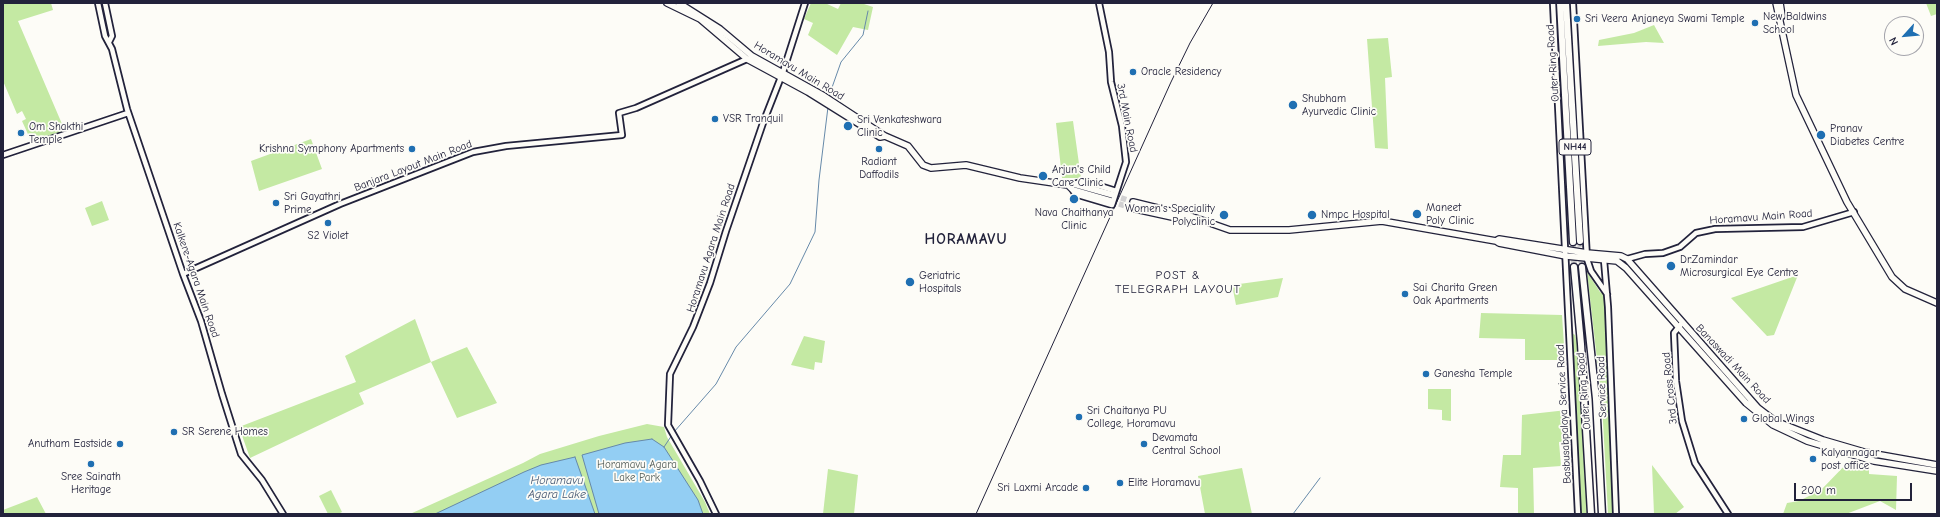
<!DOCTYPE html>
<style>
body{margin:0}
#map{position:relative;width:1940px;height:517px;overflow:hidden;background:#fdfcf7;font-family:"Comic Neue",sans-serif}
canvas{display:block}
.frame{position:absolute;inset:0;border:4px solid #22223b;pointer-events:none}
.north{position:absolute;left:1884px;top:16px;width:40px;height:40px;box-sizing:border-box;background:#fdfcf7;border:1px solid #a5a5ac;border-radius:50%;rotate:243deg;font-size:11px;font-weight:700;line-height:16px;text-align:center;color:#22223b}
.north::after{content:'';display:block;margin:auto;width:14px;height:18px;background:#1f6fb2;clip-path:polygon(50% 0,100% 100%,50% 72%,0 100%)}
.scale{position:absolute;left:1794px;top:483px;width:118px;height:18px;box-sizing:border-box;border:2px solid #22223b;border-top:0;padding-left:5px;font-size:12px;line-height:14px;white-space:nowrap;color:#22223b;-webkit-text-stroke:3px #fdfcf7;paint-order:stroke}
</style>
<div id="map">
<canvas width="1940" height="517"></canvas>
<div class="frame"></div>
<div class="north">N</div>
<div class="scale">200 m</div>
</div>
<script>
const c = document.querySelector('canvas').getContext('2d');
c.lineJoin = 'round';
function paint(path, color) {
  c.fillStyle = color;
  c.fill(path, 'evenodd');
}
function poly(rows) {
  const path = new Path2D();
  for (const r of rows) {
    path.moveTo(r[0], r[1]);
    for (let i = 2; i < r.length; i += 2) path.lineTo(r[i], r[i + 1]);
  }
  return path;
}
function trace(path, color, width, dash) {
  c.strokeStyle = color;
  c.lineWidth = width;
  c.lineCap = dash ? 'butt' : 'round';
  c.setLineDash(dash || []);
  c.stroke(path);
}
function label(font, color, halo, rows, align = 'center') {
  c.font = font + ' "Comic Neue",sans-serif';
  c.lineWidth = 3.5;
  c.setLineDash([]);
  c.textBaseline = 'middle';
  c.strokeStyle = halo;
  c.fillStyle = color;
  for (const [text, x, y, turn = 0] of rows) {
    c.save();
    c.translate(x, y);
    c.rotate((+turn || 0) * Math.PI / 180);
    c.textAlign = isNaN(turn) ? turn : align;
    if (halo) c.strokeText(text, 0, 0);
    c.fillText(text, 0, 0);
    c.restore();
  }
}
paint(poly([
 [6,3,51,3,53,10,18,21,65,131,32,143,22,121,26,119,22,111,17,114,3,81,3,4],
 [811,3,825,3,838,9,841,3,861,3,873,7,868,30,853,27,837,55,808,35,813,23,804,19],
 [1926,3,1937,3,1937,14,1931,16],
 [1654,25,1664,43,1646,42,1598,46,1599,40,1634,33],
 [1388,38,1392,77,1385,78,1388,149,1375,148,1367,39],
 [1073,121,1081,178,1062,178,1056,123],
 [311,139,322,169,259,191,251,161],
 [102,201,109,220,92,226,85,208],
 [1587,272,1600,292,1604,294,1616,514,1608,514,1602,403],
 [1798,275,1774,335,1767,336,1731,298],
 [1283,278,1278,297,1236,305,1232,285],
 [1481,313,1562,315,1565,360,1525,360,1525,339,1479,338],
 [415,319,431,362,467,347,497,403,457,418,431,362,359,393,364,404,250,458,239,427,356,382,345,356],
 [1572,333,1575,335,1577,342,1587,514,1581,514],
 [804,336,825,341,822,363,815,362,814,370,791,365],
 [1428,389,1451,389,1451,421,1442,420,1442,410,1428,409],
 [1567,410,1569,441,1559,442,1561,466,1533,468,1534,514,1518,514,1518,488,1500,487,1503,455,1521,455,1522,415],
 [647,424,664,427,667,437,705,502,710,514,410,514,523,463,540,454,599,436],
 [1849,461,1869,465,1869,474,1897,476,1896,510,1880,501,1846,514,1783,514,1787,503,1799,501,1821,490],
 [1652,465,1684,507,1675,514,1654,514],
 [1242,468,1252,514,1205,514,1198,476],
 [828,469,858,475,854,514,823,514],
 [331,490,342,512,338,514,328,514,319,496],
 [37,497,46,514,3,514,3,510]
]), '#c4e9a3');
const water = poly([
 [652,439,664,447,698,500,703,514,599,514,582,455,625,443,652,439],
 [575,457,595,514,435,514,524,472,541,465,575,457]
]);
paint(water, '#93cef3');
trace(water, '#6689a9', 1);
trace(poly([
 [829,96,841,62,863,35,868,11],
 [674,432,716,384,736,347,790,284,815,232,819,180,828,107],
 [664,447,672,435],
 [1293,514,1320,478]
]), '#6689a9', 1);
trace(poly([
 [1113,195,1133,202],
 [1111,201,1131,208]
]), '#d1d0d1', 5.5, [5.5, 3]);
trace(poly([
 [1580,241,1582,267],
 [1573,242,1574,267]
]), '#d1d0d1', 6, [6, 3]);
const minor = poly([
 [98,3,105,36,112,49,127,109,183,274,201,321,222,394,241,454,262,480,283,514],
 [105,3,112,36,109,42],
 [1553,3,1578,514],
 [1573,3,1587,259,1591,271,1607,294],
 [3,155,128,113],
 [1074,184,1084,181,1116,191],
 [1073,190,1075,194,1112,205,1126,162,1122,126,1111,82,1109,52,1099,3],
 [1627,259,1645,254,1663,253,1680,247,1696,233,1715,229,1803,227,1854,212],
 [1604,260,1608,307,1616,514],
 [183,274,340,204,473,152,506,146,622,135,619,113,636,108,747,59],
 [1682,323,1674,333,1676,381,1682,421,1695,463,1728,514],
 [716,514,700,481,668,425,670,374,693,327,710,283,726,231,763,123,783,72,805,3]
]);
const major = poly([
 [667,3,700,19,747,59,808,92,880,137,885,136],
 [679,3,720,29,752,56,824,96,885,136,908,146,923,165,931,168,966,165,1020,178,1068,185,1074,184,1113,195],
 [1776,3,1796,95,1847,202,1892,277,1905,289,1937,303],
 [1780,3,1782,16],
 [1068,185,1073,190,1111,201],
 [1133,202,1190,216,1230,230,1289,230,1382,221,1496,241,1499,243,1566,256,1617,261,1626,268,1746,403,1773,425,1807,441,1874,461,1937,471],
 [1131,208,1195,222,1203,221],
 [1496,241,1499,239,1587,253,1621,256,1627,259,1758,408,1775,421,1823,440,1864,452,1937,465]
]);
const highway = poly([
 [1560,3,1573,242],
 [1566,3,1580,241],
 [1574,267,1581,344,1591,514],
 [1582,267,1596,399,1602,514]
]);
trace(minor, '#22223b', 8);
trace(major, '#22223b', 8);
trace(highway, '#22223b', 9);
trace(minor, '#fdfcf7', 4.5);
trace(major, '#fdfcf7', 5.5);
trace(highway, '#fdfcf7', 6);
trace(poly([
 [976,514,1171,82,1190,43,1213,3]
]), '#22223b', 1);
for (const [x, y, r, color] of [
 [1577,19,4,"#1f6fb2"],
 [1755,23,4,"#1f6fb2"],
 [1133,72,4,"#1f6fb2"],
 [1293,105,5,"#1f6fb2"],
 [715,119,4,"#1f6fb2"],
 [848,126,5,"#1f6fb2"],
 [21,133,4,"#1f6fb2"],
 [1821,135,5,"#1f6fb2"],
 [412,149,4,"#1f6fb2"],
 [879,149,4,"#1f6fb2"],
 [1043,176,5,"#1f6fb2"],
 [1074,199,5,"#1f6fb2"],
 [276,203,4,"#1f6fb2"],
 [1417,214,5,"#1f6fb2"],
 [1224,215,5,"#1f6fb2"],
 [1312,215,5,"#1f6fb2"],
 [328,223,4,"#1f6fb2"],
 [1671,266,5,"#1f6fb2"],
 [910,282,5,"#1f6fb2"],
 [1405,294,4,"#1f6fb2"],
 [1426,374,4,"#1f6fb2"],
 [1079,417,4,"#1f6fb2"],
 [1744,419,4,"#1f6fb2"],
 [174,432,4,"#1f6fb2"],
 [120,444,4,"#1f6fb2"],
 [1144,444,4,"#1f6fb2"],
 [1813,459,4,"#1f6fb2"],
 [91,464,4,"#1f6fb2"],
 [1120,483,4,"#1f6fb2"],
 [1086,488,4,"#1f6fb2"]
]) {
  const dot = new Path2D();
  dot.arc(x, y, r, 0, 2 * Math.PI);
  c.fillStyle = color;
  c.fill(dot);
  trace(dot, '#fdfcf7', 1.5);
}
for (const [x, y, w] of [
 [1575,147,32]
]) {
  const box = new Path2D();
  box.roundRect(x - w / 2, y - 8, w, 16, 3);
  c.fillStyle = '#fdfcf7';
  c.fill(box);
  trace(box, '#22223b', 1);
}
label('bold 10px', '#22223b', null, [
 ["NH44",1575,147]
]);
label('11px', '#22223b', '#fdfcf7', [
 ["New Baldwins",1763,17],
 ["School",1763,30],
 ["Sri Veera Anjaneya Swami Temple",1585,19],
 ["Oracle Residency",1141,72],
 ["Shubham",1302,99],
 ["Ayurvedic Clinic",1302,112],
 ["VSR Tranquil",723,119],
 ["Sri Venkateshwara",857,120],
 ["Clinic",857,133],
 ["Om Shakthi",29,127],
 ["Temple",29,140],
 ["Pranav",1830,129],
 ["Diabetes Centre",1830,142],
 ["Krishna Symphony Apartments",404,149,"right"],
 ["Radiant",879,162,"center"],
 ["Daffodils",879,175,"center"],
 ["Arjun's Child",1052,170],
 ["Care Clinic",1052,183],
 ["Sri Gayathri",284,197],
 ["Prime",284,210],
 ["Maneet",1426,208],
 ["Poly Clinic",1426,221],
 ["Women's Speciality",1215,209,"right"],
 ["Polyclinic",1215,222,"right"],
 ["Nava Chaithanya",1074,213,"center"],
 ["Clinic",1074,226,"center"],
 ["Nmpc Hospital",1321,215],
 ["S2 Violet",328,236,"center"],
 ["Dr.Zamindar",1680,260],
 ["Microsurgical Eye Centre",1680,273],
 ["Geriatric",919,276],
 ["Hospitals",919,289],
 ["Sai Charita Green",1413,288],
 ["Oak Apartments",1413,301],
 ["Ganesha Temple",1434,374],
 ["Sri Chaitanya PU",1087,411],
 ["College, Horamavu",1087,424],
 ["Global Wings",1752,419],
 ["SR Serene Homes",182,432],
 ["Devamata",1152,438],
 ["Central School",1152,451],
 ["Anutham Eastside",112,444,"right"],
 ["Kalyannagar",1821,453],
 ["post office",1821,466],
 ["Sree Sainath",91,477,"center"],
 ["Heritage",91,490,"center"],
 ["Elite Horamavu",1128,483],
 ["Sri Laxmi Arcade",1078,488,"right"]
], 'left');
label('11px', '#22223b', '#fdfcf7', [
 ["Outer Ring Road",1553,63,-94],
 ["Horamavu Main Road",799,71,31],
 ["3rd Main Road",1127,118,79],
 ["Banjara Layout Main Road",413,166,-21],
 ["Horamavu Main Road",1761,217,-4],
 ["Horamavu Agara Main Road",711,248,-72],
 ["Kalkere-Agara Main Road",196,280,71],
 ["Banaswadi Main Road",1733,364,47],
 ["Service Road",1602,387,-92],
 ["3rd Cross Road",1670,388,-96],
 ["Outer Ring Road",1584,391,-95],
 ["Basbusabpalaya Service Road",1564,414,-93]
]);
label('11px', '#535e5a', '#fdfcf7', [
 ["Horamavu Agara",637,465],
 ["Lake Park",637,478]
]);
c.letterSpacing = '1px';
label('12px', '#22223b', '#fdfcf7', [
 ["POST &",1178,276],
 ["TELEGRAPH LAYOUT",1178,290]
]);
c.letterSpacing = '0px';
label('italic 12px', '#445672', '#fdfcf7', [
 ["Horamavu",557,481],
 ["Agara Lake",557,495]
]);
c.letterSpacing = '1px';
label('bold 15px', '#22223b', '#fdfcf7', [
 ["HORAMAVU",966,240]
]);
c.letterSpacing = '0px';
</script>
